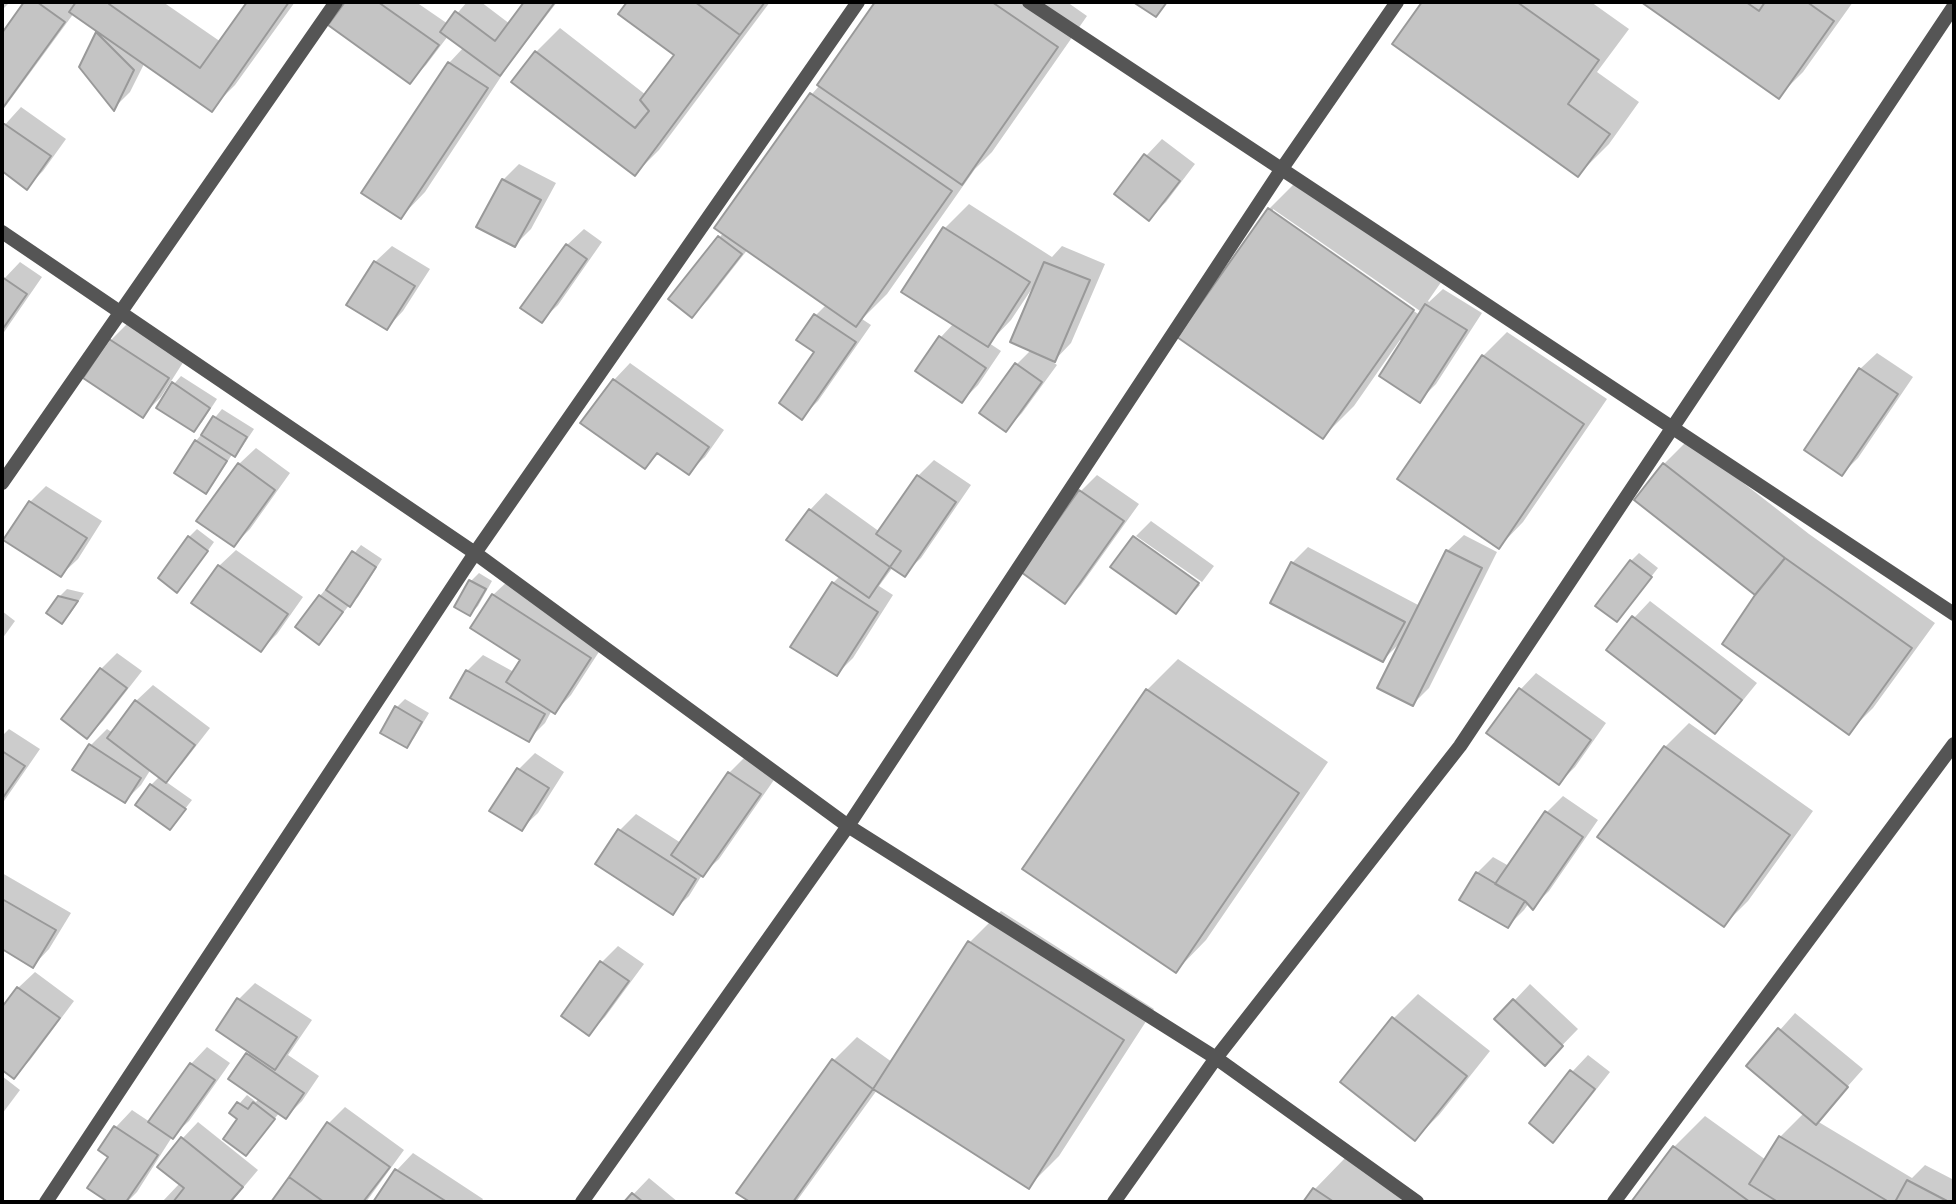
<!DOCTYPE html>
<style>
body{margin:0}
#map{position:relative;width:1956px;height:1204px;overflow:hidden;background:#fff;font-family:Roboto,sans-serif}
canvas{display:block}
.frame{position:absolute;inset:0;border:4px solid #000;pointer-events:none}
</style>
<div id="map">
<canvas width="1956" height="1204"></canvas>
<div class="frame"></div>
</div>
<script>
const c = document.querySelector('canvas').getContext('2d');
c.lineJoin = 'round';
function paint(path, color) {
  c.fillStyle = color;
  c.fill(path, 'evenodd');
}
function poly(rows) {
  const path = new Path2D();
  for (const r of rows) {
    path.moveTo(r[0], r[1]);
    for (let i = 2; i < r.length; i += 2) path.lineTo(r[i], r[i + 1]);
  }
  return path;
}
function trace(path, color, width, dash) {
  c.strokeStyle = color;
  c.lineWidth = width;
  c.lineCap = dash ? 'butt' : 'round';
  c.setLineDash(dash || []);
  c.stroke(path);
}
paint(poly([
 [2,2,10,2,2,10],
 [27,2,75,2,77,3,78,2,163,2,221,42,250,2,295,2,235,85,211,109,145,62,130,92,114,108,81,67,100,31,74,13,2,111,2,36],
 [347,2,416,2,448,24,467,2,481,2,510,24,526,2,557,2,510,63,425,192,401,217,449,63,464,47,448,36,426,65,410,81,330,25],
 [629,2,770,2,659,150,635,174,536,52,560,28,646,95,676,55,620,14],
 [877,2,1067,2,1087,16,992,152,975,169,887,294,862,319,871,325,818,401,802,417,817,351,816,315,827,304,748,249,708,300,692,316,670,299,724,232,717,227,812,94,820,85],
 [1424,2,1591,2,1629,29,1597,72,1639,102,1609,144,1578,175,1394,44],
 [1644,2,1853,2,1803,72,1779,96],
 [21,107,66,139,43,171,27,187,2,169,2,128],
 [1162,139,1195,164,1166,202,1149,218,1146,156],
 [519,164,556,183,531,229,515,245,503,180],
 [1300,178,1444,278,1428,301,1429,302,1443,289,1482,313,1436,384,1420,400,1403,342,1400,340,1354,406,1323,437,1180,337,1269,209],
 [1273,209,1423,313,1421,316,1273,213],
 [969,204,1052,257,1062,246,1105,264,1071,343,1053,362,1057,365,1022,413,1006,430,982,413,1017,364,1031,350,1035,288,1033,287,1011,320,989,343,1001,351,978,385,962,401,917,370,941,337,954,323,904,291,945,228],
 [584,229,602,242,558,305,541,321,567,245],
 [392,246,430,269,403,311,387,328,375,262],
 [20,262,42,277,2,335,2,281],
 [127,324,184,361,161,397,143,415,111,340],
 [1507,332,1607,399,1523,522,1499,547,1483,356],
 [1877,353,1913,377,1858,458,1842,474,1860,369],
 [630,363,724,430,705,457,688,473,660,452,645,467,614,380],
 [181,376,217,399,202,422,194,430,174,384],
 [222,409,254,429,242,447,235,454,233,453,213,484,206,491,196,441],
 [1688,440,1809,534,1935,623,1873,708,1849,732,1758,595,1664,464],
 [256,448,290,473,250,529,234,545,239,464],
 [934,460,971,485,921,558,904,574,893,567,879,586,893,595,853,658,837,674,833,583,840,576,810,510,826,493,880,532,918,476],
 [1097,475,1139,504,1081,585,1065,602,1023,572,1081,491],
 [46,486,102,521,78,559,61,575,30,502],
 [1151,521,1214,566,1202,582,1136,536],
 [197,529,214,542,185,583,177,591,189,537],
 [1464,535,1497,552,1429,688,1413,704,1402,641,1383,660,1292,563,1308,547,1420,606,1447,551],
 [1135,539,1200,585,1176,611],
 [361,545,382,559,358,597,350,604,326,635,320,596],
 [236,550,303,597,277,634,261,650,219,566],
 [1639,553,1658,568,1617,620,1631,561],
 [479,573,492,581,478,606,470,614,471,581],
 [510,579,606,641,571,695,555,712,552,710,545,723,528,740,467,671,483,655,514,672,522,659,493,595],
 [67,589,84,593,70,614,62,622,59,597],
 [1650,601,1757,683,1731,715,1715,732,1634,618],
 [2,611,15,621,2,639],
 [117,653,142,671,103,721,87,737,101,669],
 [1178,659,1328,762,1206,940,1176,971,1147,690],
 [1536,673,1606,723,1575,767,1559,783,1520,690],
 [153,685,210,728,182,764,165,781,192,800,170,828,151,785,160,776,151,769,141,785,125,801,91,745,107,729,113,733,136,701],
 [405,699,429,713,414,738,407,746,397,707],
 [1689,723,1813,811,1748,901,1724,925,1600,837,1665,747],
 [9,729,40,749,2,804,2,736],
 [535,753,564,772,538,813,521,829,491,810,519,769],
 [746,756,776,777,719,859,702,875,689,896,672,912,598,864,620,830,636,814,681,843,729,773],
 [1563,796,1598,820,1549,891,1533,907,1529,903,1524,910,1508,926,1477,873,1493,857,1509,866,1547,812],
 [2,873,71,913,49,949,33,966,2,947],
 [1001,911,1154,1009,1059,1156,1029,1186,877,1090,796,1202,753,1202,739,1192,833,1061,857,1037,892,1062,970,942],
 [618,946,644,964,605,1017,589,1034,563,1015,602,962],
 [35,972,74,1001,30,1060,14,1077,2,1068,2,1010,18,988],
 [255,983,312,1020,288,1055,319,1076,302,1101,286,1117,280,1112,246,1154,240,1119,232,1112,247,1095,256,1102,259,1098,230,1078,251,1051,239,999],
 [1530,984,1578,1029,1545,1063,1497,1019],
 [1418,994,1490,1051,1439,1115,1415,1139,1343,1082,1394,1018],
 [1795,1013,1863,1069,1817,1121,1912,1178,1925,1165,1954,1180,1954,1202,1633,1202,1674,1147,1705,1116,1766,1160,1780,1137,1804,1113,1748,1066],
 [207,1047,230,1063,189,1121,172,1137,137,1192,127,1202,111,1202,89,1188,110,1156,101,1150,116,1127,132,1110,150,1122,191,1064],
 [1588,1055,1610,1072,1569,1124,1553,1140,1572,1072],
 [2,1076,20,1090,2,1114],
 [345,1107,404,1150,366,1202,272,1202,328,1124],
 [198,1122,258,1170,231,1202,162,1202,180,1183,182,1139],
 [413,1153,483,1199,481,1202,375,1202,397,1170],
 [1345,1158,1408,1202,1305,1202,1315,1189],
 [649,1178,678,1202,626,1202]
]), '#0003');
const building = poly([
 [24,2,37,2,65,22,2,109,2,33,24,2],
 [76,2,110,2,109,4,200,68,247,2,289,2,212,112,69,12,76,2],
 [345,2,378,2,439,45,410,84,328,25,345,2],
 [524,2,555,2,500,76,440,32,455,11,495,41,524,2],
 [627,2,695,2,740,35,635,176,511,82,535,51,635,128,649,111,640,100,674,55,618,14,627,2],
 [695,2,765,2,740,35,695,2],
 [875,2,992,2,1058,47,962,185,817,85,875,2],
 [1133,2,1167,2,1156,17,1133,2],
 [1422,2,1517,2,1599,60,1568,104,1610,134,1578,177,1392,44,1422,2],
 [1641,2,1746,2,1759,11,1765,2,1807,2,1834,21,1779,99,1641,2],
 [96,32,134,70,114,111,79,67,96,32],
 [448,62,488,88,401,219,361,193,448,62],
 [810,93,952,191,856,327,714,228,810,93],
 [3,123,51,156,27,190,2,171,2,125,3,123],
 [1144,154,1180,181,1149,221,1114,194,1144,154],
 [502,179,541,200,515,247,476,227,502,179],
 [1268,208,1414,310,1323,439,1177,337,1268,208],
 [943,227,1030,282,988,347,901,292,943,227],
 [718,236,742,254,692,318,668,299,718,236],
 [566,244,587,259,542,323,520,308,566,244],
 [374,261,415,286,387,330,346,305,374,261],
 [1044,262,1090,280,1055,362,1010,342,1044,262],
 [2,277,27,294,2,330,2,277],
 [1425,304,1467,330,1420,403,1379,376,1425,304],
 [814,314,856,342,802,420,779,403,814,352,796,340,814,314],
 [939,336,986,368,962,403,915,371,939,336],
 [109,339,169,378,143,418,83,378,109,339],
 [1482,355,1584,424,1499,549,1397,479,1482,355],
 [1015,363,1042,382,1006,432,979,413,1015,363],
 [1859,368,1898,394,1842,476,1804,450,1859,368],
 [613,379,709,447,689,475,657,453,645,469,580,423,613,379],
 [172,382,210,408,194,432,156,408,172,382],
 [213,416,247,437,235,457,201,435,213,416],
 [195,440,227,461,206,494,174,473,195,440],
 [238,463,275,490,234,547,196,521,238,463],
 [1663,463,1785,558,1755,595,1634,500,1663,463],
 [917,475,956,502,905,577,890,567,901,551,876,534,917,475],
 [1079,490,1124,521,1065,604,1021,572,1079,490],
 [29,501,87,538,61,577,3,540,29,501],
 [809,509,890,567,869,598,786,540,809,509],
 [188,536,208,551,177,593,158,578,188,536],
 [1133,536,1199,583,1176,614,1110,567,1133,536],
 [1446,550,1482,568,1413,706,1377,688,1446,550],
 [352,551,376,567,350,607,326,590,352,551],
 [1785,558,1912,648,1849,735,1722,644,1755,595,1785,558],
 [1630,560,1652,577,1617,622,1595,606,1630,560],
 [1291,562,1405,622,1383,662,1270,603,1291,562],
 [218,565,288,614,261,652,191,603,218,565],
 [469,580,486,589,470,616,454,607,469,580],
 [832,582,878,612,837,676,790,647,832,582],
 [492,594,591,658,555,714,506,682,520,660,470,628,492,594],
 [319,595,343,612,319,645,295,627,319,595],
 [58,596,78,601,62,624,46,613,58,596],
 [1632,616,1742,700,1715,734,1606,650,1632,616],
 [100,668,127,688,87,739,61,719,100,668],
 [466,670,545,714,529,742,450,698,466,670],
 [1519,688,1591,740,1559,785,1486,733,1519,688],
 [1146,689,1299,793,1176,973,1022,869,1146,689],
 [135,700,195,745,166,783,107,738,135,700],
 [395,706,422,722,407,748,380,733,395,706],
 [89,744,141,778,125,803,72,770,89,744],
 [1664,746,1790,835,1724,927,1597,837,1664,746],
 [2,751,25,766,2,799,2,751],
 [517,768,549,788,522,831,489,811,517,768],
 [728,772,761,794,703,877,671,855,728,772],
 [150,784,186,809,170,830,135,805,150,784],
 [1545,811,1583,837,1533,910,1525,901,1495,884,1545,811],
 [618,829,696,879,673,915,595,864,618,829],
 [1476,872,1525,901,1508,928,1459,900,1476,872],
 [2,899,56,930,33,968,2,949,2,899],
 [968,941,1124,1040,1029,1189,873,1089,968,941],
 [600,961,629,981,589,1036,561,1016,600,961],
 [17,987,60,1018,14,1079,2,1070,2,1007,17,987],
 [237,998,297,1037,275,1070,216,1030,237,998],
 [1513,999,1563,1046,1545,1066,1494,1019,1513,999],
 [1392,1017,1467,1076,1415,1141,1340,1082,1392,1017],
 [1778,1028,1848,1087,1816,1125,1746,1066,1778,1028],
 [246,1053,304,1093,286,1119,228,1079,246,1053],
 [832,1059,873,1089,793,1202,750,1202,736,1193,832,1059],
 [190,1063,215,1080,173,1139,148,1122,190,1063],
 [1570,1070,1595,1089,1553,1143,1529,1123,1570,1070],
 [237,1102,248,1109,253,1102,275,1119,246,1156,223,1139,237,1119,229,1113,237,1102],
 [327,1122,390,1167,363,1202,324,1202,289,1177,327,1122],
 [114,1126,158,1155,126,1202,108,1202,87,1188,108,1157,98,1150,114,1126],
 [1779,1136,1889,1202,1778,1202,1749,1184,1779,1136],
 [181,1137,243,1187,230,1202,173,1202,184,1188,157,1167,181,1137],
 [1673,1146,1750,1202,1631,1202,1673,1146],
 [395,1169,447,1202,373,1202,395,1169],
 [289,1177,324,1202,271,1202,289,1177],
 [1907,1180,1949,1202,1895,1202,1907,1180],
 [1313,1188,1334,1202,1303,1202,1313,1188],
 [632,1193,643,1202,624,1202,632,1193]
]);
paint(building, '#c4c4c4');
trace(building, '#999', 2);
trace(poly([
 [1029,2,1954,614],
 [2,232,475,553,848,826,1216,1058,1417,1202],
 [2,483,336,2],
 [46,1202,475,553,858,2],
 [582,1202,848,826,1281,170,1397,2],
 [1114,1202,1216,1058,1460,746,1954,6],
 [1614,1202,1954,744]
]), '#555', 14);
</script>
